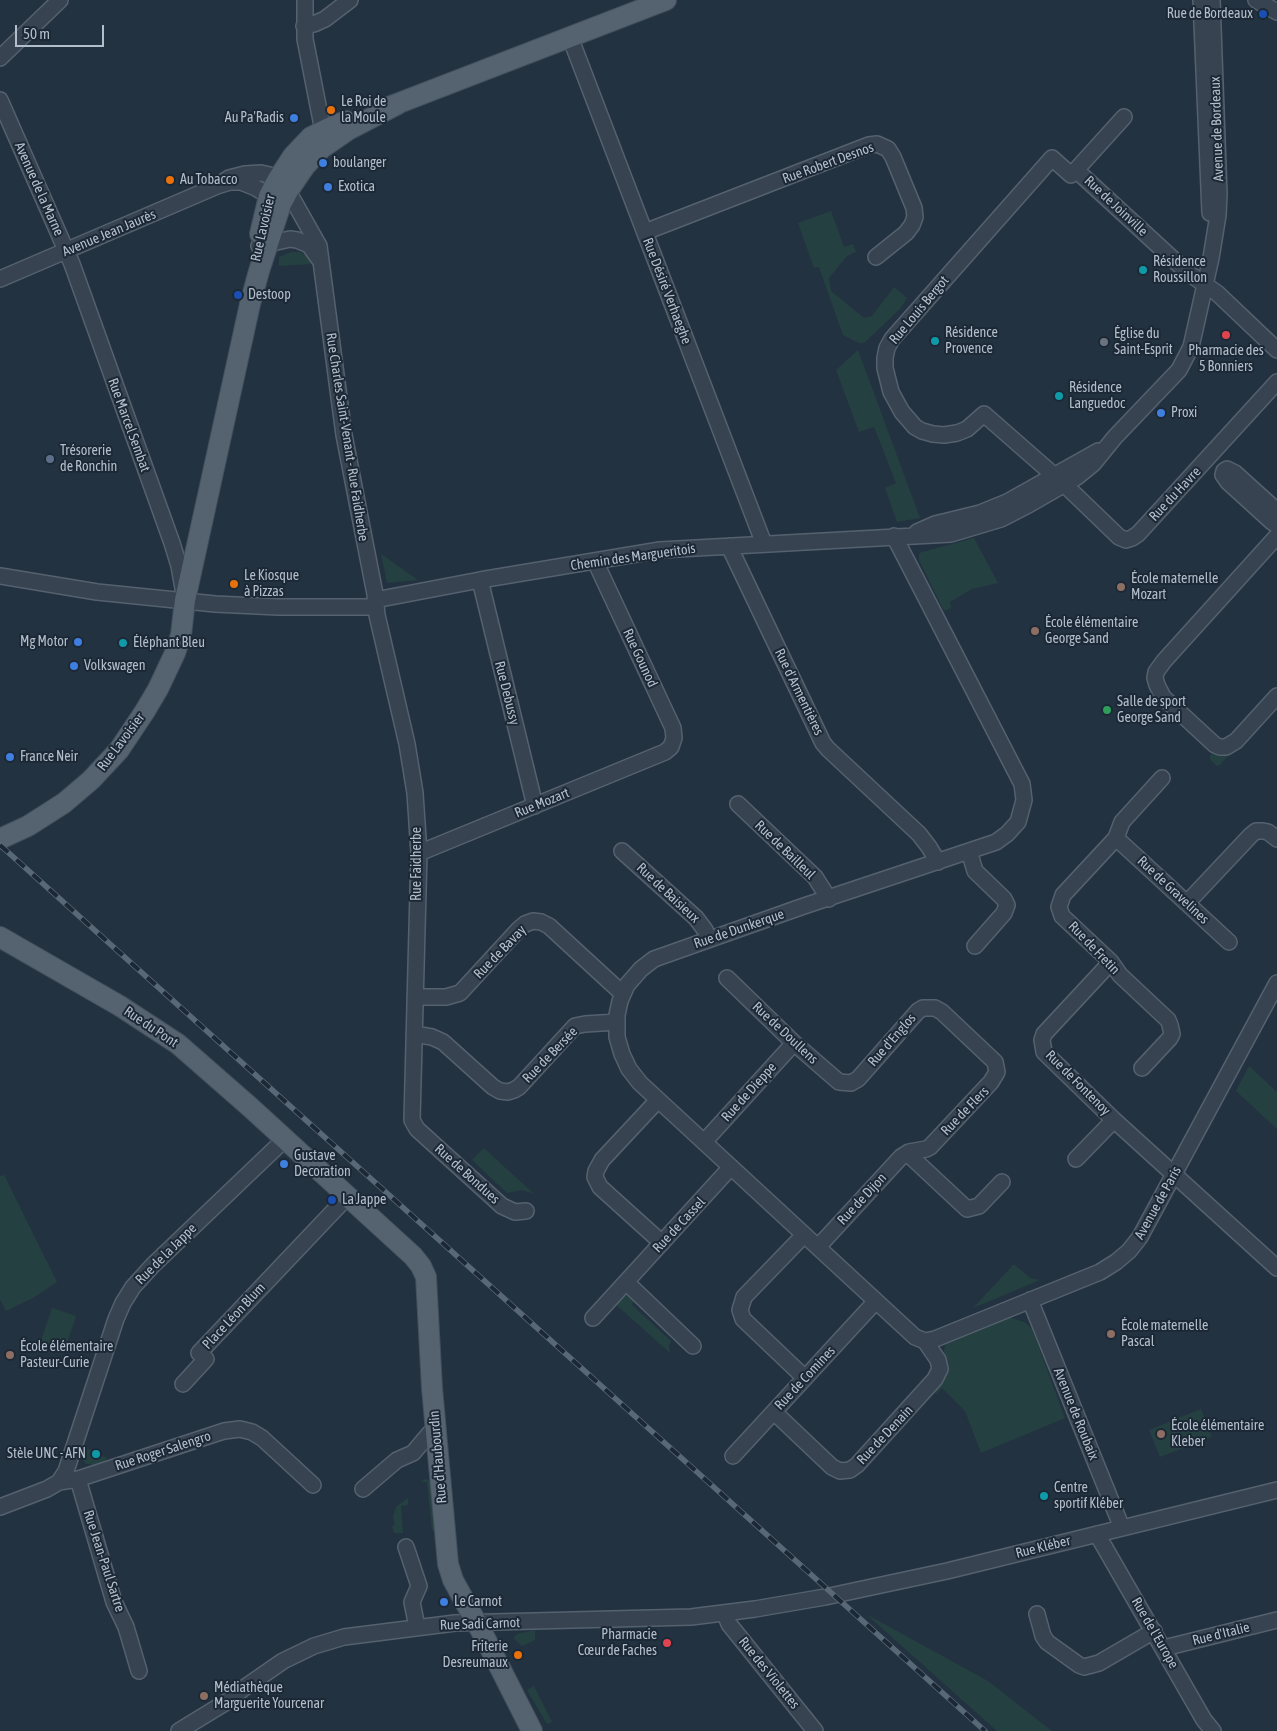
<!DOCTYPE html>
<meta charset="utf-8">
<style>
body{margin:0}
#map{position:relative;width:1277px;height:1731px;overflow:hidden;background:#233240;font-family:"Asap Condensed",sans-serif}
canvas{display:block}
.scale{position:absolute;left:15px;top:25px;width:89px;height:22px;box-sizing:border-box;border:2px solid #b3becb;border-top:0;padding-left:6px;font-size:15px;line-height:18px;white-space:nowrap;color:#b3becb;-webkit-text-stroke:4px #1c2835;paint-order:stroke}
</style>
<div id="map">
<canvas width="1277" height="1731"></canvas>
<div class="scale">50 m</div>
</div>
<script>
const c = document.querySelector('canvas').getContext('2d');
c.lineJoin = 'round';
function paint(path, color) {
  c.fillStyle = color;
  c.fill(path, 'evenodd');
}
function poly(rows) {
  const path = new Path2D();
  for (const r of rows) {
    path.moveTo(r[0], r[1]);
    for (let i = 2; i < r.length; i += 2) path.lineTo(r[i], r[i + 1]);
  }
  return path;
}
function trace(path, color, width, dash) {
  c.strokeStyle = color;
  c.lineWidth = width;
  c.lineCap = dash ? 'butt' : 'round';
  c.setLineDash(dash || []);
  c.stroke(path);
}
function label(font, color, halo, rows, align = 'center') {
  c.font = font + ' "Asap Condensed",sans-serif';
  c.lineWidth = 4;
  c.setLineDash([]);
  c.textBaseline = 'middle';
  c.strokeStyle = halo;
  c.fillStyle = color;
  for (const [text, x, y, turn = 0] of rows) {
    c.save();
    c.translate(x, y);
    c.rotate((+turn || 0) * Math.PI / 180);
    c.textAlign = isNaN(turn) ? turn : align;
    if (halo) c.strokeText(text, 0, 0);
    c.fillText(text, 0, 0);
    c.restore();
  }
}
paint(poly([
 [831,211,844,247,853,244,856,252,847,256,829,278,831,291,864,318,872,316,894,287,907,298,900,309,864,343,859,343,843,335,819,267,814,268,798,223],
 [291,252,300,252,310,257,310,264,279,266,279,257],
 [858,350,920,518,897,522,885,488,896,483,874,427,859,432,836,370],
 [974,538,998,583,972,589,950,602,951,608,944,611,919,560,919,553],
 [381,554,418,580,387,583],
 [1213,753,1227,755,1228,756,1220,765,1217,766,1210,759,1210,755],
 [1249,1066,1277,1092,1277,1129,1236,1091],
 [484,1148,534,1194,522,1190,507,1193,472,1160],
 [4,1175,57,1282,33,1298,6,1311,0,1299,0,1176],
 [1013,1265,1015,1265,1030,1278,1040,1280,973,1308],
 [629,1295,635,1297,632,1305,671,1341,669,1345,670,1353,613,1302,621,1297],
 [52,1308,76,1316,64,1352,40,1344],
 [1009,1317,1026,1323,1032,1329,1065,1418,981,1453,965,1411,942,1388,936,1394,932,1390,946,1371,944,1351,945,1345,949,1340],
 [1201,1409,1212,1437,1160,1457,1149,1430],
 [86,1448,107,1458,105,1462,95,1465,86,1464,83,1460],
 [426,1479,431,1482,436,1530,432,1531,427,1482,420,1482],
 [408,1498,408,1505,401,1506,403,1533,394,1533,392,1526,395,1525,393,1517,394,1513,396,1507],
 [866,1614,988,1681,1052,1731,997,1731],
 [535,1630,535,1640,522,1646,514,1639,514,1637,517,1634],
 [534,1686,552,1722,547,1724,528,1692,527,1690]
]), '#254041');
const minor = poly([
 [305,0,305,39,323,131,319,141],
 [1201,0,1210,213],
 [1256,0,1277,12],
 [304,26,314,24,325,19,350,0],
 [570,37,764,544],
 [0,58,60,0],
 [0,100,72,264,172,543,179,566,184,594],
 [1076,170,1124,117],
 [217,186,229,178,245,174,261,173,274,176,284,184,319,246,344,435,375,594,377,615,407,744,415,793,419,853,412,1120,417,1129,502,1206,515,1212,526,1211],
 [645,232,869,145,877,144,888,149,893,157,914,208,915,217,912,225,906,233,876,257],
 [259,246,290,239,297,240,309,245,319,259],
 [0,279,217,186,230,182,241,182,256,188,269,196,277,197],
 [1277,350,1217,293,1187,272,1076,170,1071,175,1052,158,892,339,887,348,885,358,885,368,891,392,902,412,915,427,922,431,933,434,944,435,957,433,967,429,984,414,1065,485,1119,537,1126,540,1132,538,1138,534,1277,382],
 [1277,511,1235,473,1227,469,1224,471,1223,475,1228,482,1272,522,1277,525],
 [917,532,935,524,980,513,1007,502,1098,451],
 [1277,536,1164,661,1156,672,1155,678,1157,685,1163,697,1215,745,1220,747,1226,747,1236,741,1277,696],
 [729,546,823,743,828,749,919,834,929,847,938,862],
 [0,576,97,592,215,604,278,607,376,607],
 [480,580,535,806],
 [375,600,480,580,660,550,951,534,1001,519,1030,504,1077,477,1093,464,1115,437,1179,370,1191,347,1211,258,1218,215,1219,194,1212,0],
 [738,804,815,877,829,899],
 [1116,838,1229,942],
 [622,851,696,918,705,930,709,939],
 [969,851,975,871,1004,899,1007,905,1004,913,975,946],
 [419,853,665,752,671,747,674,738,673,728,595,561],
 [1187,903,1251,835,1256,831,1263,831,1268,832,1277,839],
 [1111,962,1044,1034,1042,1040,1044,1052,1114,1120,1277,1268],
 [727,978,794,1043,839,1082,851,1083,858,1079,918,1011,923,1008,935,1008,942,1012,995,1062,997,1072,991,1082,930,1147,926,1149,909,1152,901,1157,818,1247],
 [415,997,446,997,460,993,518,930,525,924,533,921,541,922,549,926,623,994],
 [414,1034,432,1037,443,1042,493,1087,500,1091,508,1092,514,1090,519,1087,575,1026,585,1024,617,1022],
 [1142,1068,1170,1038,1172,1034,1170,1025,1168,1020,1120,975,1111,962,1062,916,1059,907,1063,895,1116,838,1122,822,1162,778],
 [658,1100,602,1160,596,1171,595,1177,600,1187,662,1243],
 [704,1142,794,1043],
 [907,1153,967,1209,979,1206,1002,1182],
 [1076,1159,1114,1120],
 [804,1235,744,1297,740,1310,743,1319,805,1378],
 [626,1282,693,1346],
 [1030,1300,1122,1528],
 [593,1318,731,1167],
 [925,1341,935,1339,1100,1272,1116,1262,1129,1251,1140,1237,1277,983],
 [183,1384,206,1359,199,1353,347,1197],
 [774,1412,832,1467,840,1471,850,1470,857,1465,935,1379,940,1369,938,1360,925,1341,915,1337,640,1083,629,1069,622,1054,617,1037,617,1015,620,1001,627,985,641,969,654,959,804,906,996,842,1007,834,1018,822,1024,800,1022,784,894,536],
 [733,1456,876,1301],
 [78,1479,114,1602,126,1627,139,1671],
 [59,1482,66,1471,116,1319,123,1303,133,1287,153,1265,284,1140],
 [363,1489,397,1460,413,1453,429,1434,436,1432],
 [0,1507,47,1489,59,1482,78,1479,224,1431,240,1429,252,1432,262,1438,313,1485],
 [1097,1534,1204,1720,1213,1731],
 [406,1547,419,1586,412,1602,417,1627],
 [725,1614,729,1624,815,1731],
 [1037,1614,1043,1636,1047,1642,1079,1665,1084,1667,1099,1663,1154,1631],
 [1164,1648,1277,1620],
 [179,1731,228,1701,244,1688,283,1661,314,1646,344,1637,455,1623,691,1617,755,1609,825,1597,947,1571,1277,1490]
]);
const major = poly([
 [386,108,666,0],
 [260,234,269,196,278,179,293,156,311,137,329,128,346,121],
 [0,839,28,826,64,803,91,780,119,750,145,711,158,689,175,653,181,635,185,600,250,304,259,271,281,204,288,191,305,166,322,148,348,130,398,104],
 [0,937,120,1006,178,1044,250,1107,413,1256,421,1266,426,1277,432,1388,448,1564,453,1580,486,1640,532,1731]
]);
trace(minor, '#55616e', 18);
trace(major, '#434f5c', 22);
trace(minor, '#374350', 15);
trace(major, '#556370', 20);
const rail = poly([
 [0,845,985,1731]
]);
trace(rail, '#596877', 5.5);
trace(rail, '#1c2835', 4, [11]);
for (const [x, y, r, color] of [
 [1263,14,5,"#1a4fb4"],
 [331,110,5,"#e8710a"],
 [294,118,5,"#3f7fe0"],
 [323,163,5,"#3f7fe0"],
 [170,180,5,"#e8710a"],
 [328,187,5,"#3f7fe0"],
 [1143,270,5,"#0f9aa8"],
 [238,295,5,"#1a4fb4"],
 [1226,335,5,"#e0444e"],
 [935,341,5,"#0f9aa8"],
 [1104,342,5,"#6b7280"],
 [1059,396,5,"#0f9aa8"],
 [1161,413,5,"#3f7fe0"],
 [50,459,5,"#5c6f8a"],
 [234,584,5,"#e8710a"],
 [1121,587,5,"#8d6e63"],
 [1035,631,5,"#8d6e63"],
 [78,642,5,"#3f7fe0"],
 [123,643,5,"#0f9aa8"],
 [74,666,5,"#3f7fe0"],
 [1107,710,5,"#2e9e5b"],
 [10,757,5,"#3f7fe0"],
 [284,1164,5,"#3f7fe0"],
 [332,1200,5,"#1a4fb4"],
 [1111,1334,5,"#8d6e63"],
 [10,1355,5,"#8d6e63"],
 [1161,1434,5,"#8d6e63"],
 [96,1454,5,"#0f9aa8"],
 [1044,1496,5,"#0f9aa8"],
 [444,1602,5,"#3f7fe0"],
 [667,1643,5,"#e0444e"],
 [518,1655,5,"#e8710a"],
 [204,1696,5,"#8d6e63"]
]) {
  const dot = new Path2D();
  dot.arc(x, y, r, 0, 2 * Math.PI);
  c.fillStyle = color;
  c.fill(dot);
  trace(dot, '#1c2835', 2);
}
label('14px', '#b3becb', '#1c2835', [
 ["Rue de Bordeaux",1253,14,"right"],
 ["Le Roi de",341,102],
 ["la Moule",341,118],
 ["Au Pa'Radis",284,118,"right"],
 ["boulanger",333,163],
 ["Au Tobacco",180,180],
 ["Exotica",338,187],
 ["Résidence",1153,262],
 ["Roussillon",1153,278],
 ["Destoop",248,295],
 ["Résidence",945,333],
 ["Provence",945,349],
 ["Église du",1114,334],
 ["Saint-Esprit",1114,350],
 ["Pharmacie des",1226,351,"center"],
 ["5 Bonniers",1226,367,"center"],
 ["Résidence",1069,388],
 ["Languedoc",1069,404],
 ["Proxi",1171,413],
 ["Trésorerie",60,451],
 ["de Ronchin",60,467],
 ["Le Kiosque",244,576],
 ["à Pizzas",244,592],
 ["École maternelle",1131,579],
 ["Mozart",1131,595],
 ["École élémentaire",1045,623],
 ["George Sand",1045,639],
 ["Mg Motor",68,642,"right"],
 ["Éléphant Bleu",133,643],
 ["Volkswagen",84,666],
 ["Salle de sport",1117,702],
 ["George Sand",1117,718],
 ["France Neir",20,757],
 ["Gustave",294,1156],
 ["Decoration",294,1172],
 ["La Jappe",342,1200],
 ["École maternelle",1121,1326],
 ["Pascal",1121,1342],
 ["École élémentaire",20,1347],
 ["Pasteur-Curie",20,1363],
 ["École élémentaire",1171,1426],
 ["Kleber",1171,1442],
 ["Stèle UNC - AFN",86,1454,"right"],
 ["Centre",1054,1488],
 ["sportif Kléber",1054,1504],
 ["Le Carnot",454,1602],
 ["Pharmacie",657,1635,"right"],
 ["Cœur de Faches",657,1651,"right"],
 ["Friterie",508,1647,"right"],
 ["Desreumaux",508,1663,"right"],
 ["Médiathèque",214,1688],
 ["Marguerite Yourcenar",214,1704]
], 'left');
label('14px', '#b3becb', '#1c2835', [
 ["Avenue de Bordeaux",1217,129,-92],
 ["Rue Robert Desnos",828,163,-20],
 ["Avenue de la Marne",39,189,66],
 ["Rue de Joinville",1116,206,43],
 ["Rue Lavoisier",263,228,-77],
 ["Avenue Jean Jaurès",109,233,-23],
 ["Rue Désiré Verhaeghe",667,291,69],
 ["Rue Louis Bergot",919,310,-50],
 ["Rue Marcel Sembat",129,425,70],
 ["Rue Charles Saint-Venant - Rue Faidherbe",347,437,81],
 ["Rue du Havre",1175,494,-47],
 ["Chemin des Margueritois",633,557,-8],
 ["Rue Gounod",640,658,65],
 ["Rue d'Armentières",799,692,64],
 ["Rue Debussy",507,693,76],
 ["Rue Lavoisier",121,742,-53],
 ["Rue Mozart",542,803,-22],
 ["Rue de Bailleul",785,850,44],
 ["Rue Faidherbe",417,864,-90],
 ["Rue de Gravelines",1173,890,43],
 ["Rue de Baisieux",668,893,43],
 ["Rue de Dunkerque",739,929,-19],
 ["Rue de Fretin",1094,948,46],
 ["Rue de Bavay",500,952,-46],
 ["Rue du Pont",151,1027,34],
 ["Rue de Doullens",785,1033,43],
 ["Rue d'Englos",892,1040,-49],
 ["Rue de Bersée",550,1055,-46],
 ["Rue de Fontenoy",1078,1083,45],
 ["Rue de Dieppe",749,1092,-48],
 ["Rue de Flers",965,1111,-46],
 ["Rue de Bondues",467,1174,42],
 ["Rue de Dijon",862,1199,-47],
 ["Avenue de Paris",1158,1203,-61],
 ["Rue de Cassel",679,1225,-47],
 ["Rue de la Jappe",166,1254,-45],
 ["Place Léon Blum",234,1316,-47],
 ["Rue de Comines",805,1378,-47],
 ["Avenue de Roubaix",1076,1414,68],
 ["Rue de Denain",885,1435,-47],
 ["Rue Roger Salengro",163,1451,-18],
 ["Rue d'Haubourdin",438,1457,-95],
 ["Rue Kléber",1043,1547,-14],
 ["Rue Jean-Paul Sartre",104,1561,72],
 ["Rue Sadi Carnot",480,1624,-2],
 ["Rue de l'Europe",1155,1633,60],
 ["Rue d'Italie",1221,1634,-14],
 ["Rue des Violettes",769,1673,51]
]);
</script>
